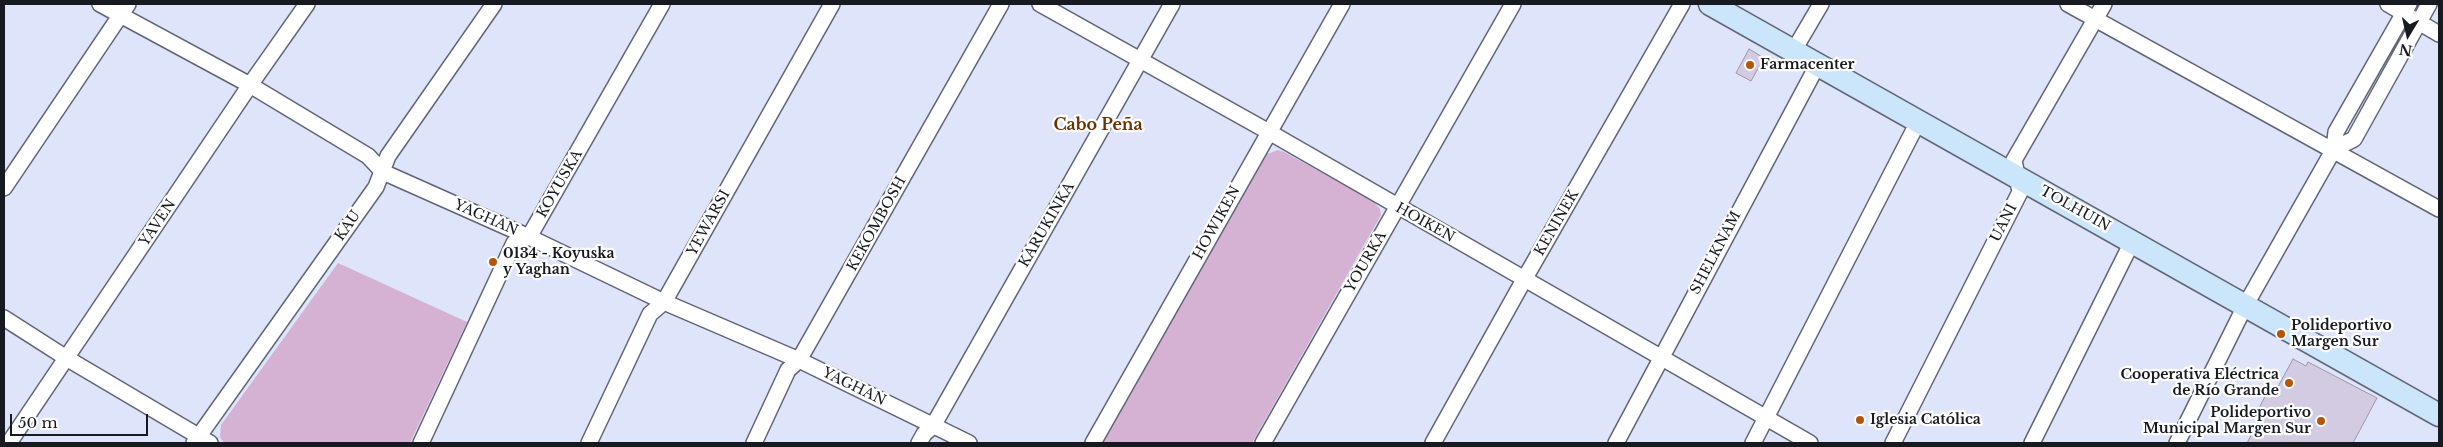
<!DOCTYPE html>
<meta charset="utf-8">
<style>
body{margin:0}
#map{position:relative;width:2443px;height:447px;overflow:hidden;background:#dee4f9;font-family:"Libre Baskerville",serif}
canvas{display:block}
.frame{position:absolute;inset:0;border:5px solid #181a22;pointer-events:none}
.north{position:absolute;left:2383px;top:10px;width:50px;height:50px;-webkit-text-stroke:4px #fff;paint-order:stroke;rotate:189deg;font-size:14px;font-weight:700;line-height:20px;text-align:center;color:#181a22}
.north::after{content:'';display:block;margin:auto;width:18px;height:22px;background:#181a22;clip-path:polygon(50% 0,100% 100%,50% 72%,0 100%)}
.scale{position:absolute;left:10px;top:414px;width:138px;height:22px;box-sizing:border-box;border:2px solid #181a22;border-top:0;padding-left:6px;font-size:15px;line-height:18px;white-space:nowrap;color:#181a22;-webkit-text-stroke:4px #fff;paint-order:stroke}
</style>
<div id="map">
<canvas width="2443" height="447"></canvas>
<div class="frame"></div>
<div class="north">N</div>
<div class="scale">50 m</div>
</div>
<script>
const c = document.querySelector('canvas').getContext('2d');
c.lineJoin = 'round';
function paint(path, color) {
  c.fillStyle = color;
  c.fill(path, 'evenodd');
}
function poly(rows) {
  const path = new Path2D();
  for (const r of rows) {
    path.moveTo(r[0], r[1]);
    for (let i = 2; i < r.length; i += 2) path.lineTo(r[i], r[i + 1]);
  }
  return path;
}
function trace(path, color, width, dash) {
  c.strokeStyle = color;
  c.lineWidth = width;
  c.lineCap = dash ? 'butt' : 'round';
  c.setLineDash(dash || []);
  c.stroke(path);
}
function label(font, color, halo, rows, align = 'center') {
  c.font = font + ' "Libre Baskerville",serif';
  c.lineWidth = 4.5;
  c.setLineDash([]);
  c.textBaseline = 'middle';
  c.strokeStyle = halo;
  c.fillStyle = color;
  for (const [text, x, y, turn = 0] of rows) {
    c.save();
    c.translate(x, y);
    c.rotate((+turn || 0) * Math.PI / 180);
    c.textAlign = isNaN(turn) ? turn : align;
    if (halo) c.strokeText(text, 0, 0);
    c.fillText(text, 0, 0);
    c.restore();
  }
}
paint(poly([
 [1278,150,1284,152,1372,200,1380,209,1381,215,1252,443,1100,443,1263,159,1267,154],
 [338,263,467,322,410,443,224,443,220,437,221,425]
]), '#d5b1d3');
const building = poly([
 [1749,49,1764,58,1751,81,1736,73,1749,49],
 [2293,359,2306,366,2308,362,2377,398,2353,443,2247,443,2264,411,2259,408,2268,391,2274,394,2293,359]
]);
paint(building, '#d2cbe1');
trace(building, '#9d96aa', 1);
const street = poly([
 [100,4,250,85,368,156,383,172,529,237,664,302,799,360,969,443],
 [1040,4,1269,132,1810,443],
 [2068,4,2439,209],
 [2388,4,2439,34],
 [2409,4,2336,132,2334,149,2354,139,2429,4],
 [1794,50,1821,4],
 [4,188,128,4],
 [4,318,68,359,210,443],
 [9,443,250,85,307,4],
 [194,443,376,187,388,156,494,4],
 [421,443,514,243,529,237,662,4],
 [589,443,650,314,664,302,832,4],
 [754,443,788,370,799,360,1001,4],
 [919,443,924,434,933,426,1172,4],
 [1093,443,1342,4],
 [1263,443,1513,4],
 [1433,443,1525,278,1682,4],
 [1616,443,1818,64],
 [1753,443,1919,120],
 [1893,443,2020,192,2014,160,2104,4],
 [2032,443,2132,242],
 [2177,443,2245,306,2334,149]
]);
const secondary = poly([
 [1710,4,2439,415]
]);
trace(street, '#606577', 18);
trace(secondary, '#606577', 25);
trace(street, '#fff', 15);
trace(secondary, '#cbe5fb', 22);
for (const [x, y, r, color] of [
 [1750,65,5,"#b45507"],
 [493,262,5,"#b45507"],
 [2281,334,5,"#b45507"],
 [2289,383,5,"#b45507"],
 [1860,420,5,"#b45507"],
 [2321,421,5,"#b45507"]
]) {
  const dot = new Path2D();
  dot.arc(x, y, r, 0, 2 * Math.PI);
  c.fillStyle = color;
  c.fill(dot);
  trace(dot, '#fff', 2);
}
label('bold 14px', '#181a22', '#fff', [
 ["Farmacenter",1760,65],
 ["0134 - Koyuska",503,254],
 ["y Yaghan",503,270],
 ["Polideportivo",2291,326],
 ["Margen Sur",2291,342],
 ["Cooperativa Eléctrica",2279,375,"right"],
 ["de Río Grande",2279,391,"right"],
 ["Polideportivo",2311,413,"right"],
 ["Municipal Margen Sur",2311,429,"right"],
 ["Iglesia Católica",1870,420]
], 'left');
label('14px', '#181a22', '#fff', [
 ["KOYUSKA",560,184,-60],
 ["TOLHUIN",2075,209,29],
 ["YAGHAN",486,218,24],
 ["YAVEN",158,223,-56],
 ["YEWARSI",709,223,-61],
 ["HOWIKEN",1217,223,-61],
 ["HOIKEN",1425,223,29],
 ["KENINEK",1557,223,-60],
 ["UANI",2004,223,-63],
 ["KEKOMBOSH",877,224,-61],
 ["KARUKINKA",1047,225,-60],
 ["KAU",348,226,-55],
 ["SHELKNAM",1716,253,-62],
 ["YOURKA",1366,262,-60],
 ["YAGHAN",854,387,26]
]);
label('bold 16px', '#6c3001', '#fff', [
 ["Cabo Peña",1098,125]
]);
</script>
